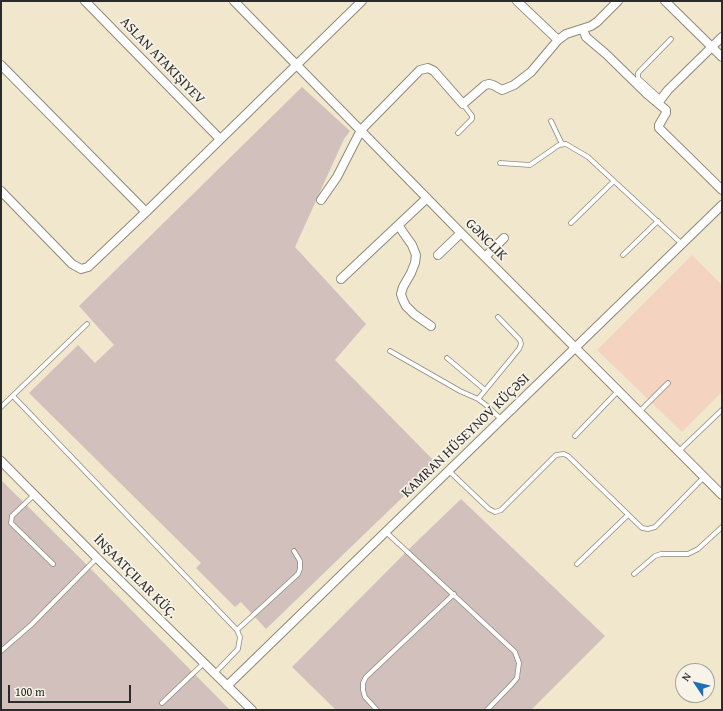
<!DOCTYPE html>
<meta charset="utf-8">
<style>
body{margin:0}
#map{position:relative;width:723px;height:711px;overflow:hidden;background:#f0e7cd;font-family:"Gentium Book Plus",serif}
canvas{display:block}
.frame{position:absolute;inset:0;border:2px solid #2b2b2b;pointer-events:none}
.north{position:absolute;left:675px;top:663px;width:40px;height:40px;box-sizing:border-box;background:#f7f3e8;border:1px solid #a5a39c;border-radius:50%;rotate:305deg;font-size:11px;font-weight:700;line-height:16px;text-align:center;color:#2b2b2b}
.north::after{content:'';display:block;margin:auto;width:14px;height:18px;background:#1f6fb2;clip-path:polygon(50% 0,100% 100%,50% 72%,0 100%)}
.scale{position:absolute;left:8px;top:685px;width:123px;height:18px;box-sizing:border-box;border:2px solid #2b2b2b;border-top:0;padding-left:5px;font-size:12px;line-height:14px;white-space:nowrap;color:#2b2b2b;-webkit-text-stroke:3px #f7f3e8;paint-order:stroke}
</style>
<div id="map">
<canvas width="723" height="711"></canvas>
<div class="frame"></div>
<div class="north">N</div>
<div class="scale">100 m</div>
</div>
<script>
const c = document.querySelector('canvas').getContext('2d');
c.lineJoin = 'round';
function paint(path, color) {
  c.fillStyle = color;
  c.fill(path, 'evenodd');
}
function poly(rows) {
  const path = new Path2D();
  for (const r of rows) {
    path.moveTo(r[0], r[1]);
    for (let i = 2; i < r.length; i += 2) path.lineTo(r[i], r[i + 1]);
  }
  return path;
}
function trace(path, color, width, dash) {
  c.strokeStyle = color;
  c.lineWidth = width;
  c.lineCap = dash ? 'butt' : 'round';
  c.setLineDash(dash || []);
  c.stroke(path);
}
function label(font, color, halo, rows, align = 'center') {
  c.font = font + ' "Gentium Book Plus",serif';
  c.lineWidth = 3.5;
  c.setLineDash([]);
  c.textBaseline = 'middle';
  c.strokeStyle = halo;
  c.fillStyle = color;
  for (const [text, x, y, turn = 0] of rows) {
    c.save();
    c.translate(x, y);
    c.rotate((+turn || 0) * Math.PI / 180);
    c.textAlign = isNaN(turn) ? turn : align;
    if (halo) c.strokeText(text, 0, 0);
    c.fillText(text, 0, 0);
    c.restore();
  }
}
paint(poly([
 [692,255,722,285,722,392,682,432,597,350]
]), '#f5d3c1');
paint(poly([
 [302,87,350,131,344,139,295,247,366,324,335,360,437,464,266,629,241,602,235,607,196,568,201,563,29,393,78,345,95,363,114,345,79,306],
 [1,480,80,558,230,710,1,710],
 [461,499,605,636,531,710,336,710,292,667,407,551]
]), '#d1c0bc');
const lane = poly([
 [661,99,638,78,638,73,671,39],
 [551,121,562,144],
 [458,133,472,119,472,116,463,104],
 [500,163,530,165,559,145,566,144,588,157,682,244],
 [571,223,614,181],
 [623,255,658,221],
 [498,317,520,340,521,344,519,349,478,399,486,405,502,420],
 [390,351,460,391,478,399],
 [447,358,485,390],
 [13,396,237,630,240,637,238,649,215,673],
 [1,407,87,324],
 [639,412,668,383],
 [575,436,618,391],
 [679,451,722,410],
 [449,471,489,509,495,512,501,510,556,455,564,454,568,456,642,528,648,529,655,527,704,477],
 [34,495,12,516,11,523,53,564],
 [386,532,515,652,519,663,517,678,512,684,487,710],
 [577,564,628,515],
 [634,574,655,556,661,554,688,554,698,549,722,527],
 [237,630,298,574,300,569,300,561,294,551],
 [1,651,31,625,97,558],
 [162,703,204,663],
 [377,710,365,697,363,690,363,683,366,677,454,594]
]);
const street = poly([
 [85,1,220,139],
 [234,1,461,233,722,495],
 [517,1,558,40],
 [665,1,722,57],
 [583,29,586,37,606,54,647,94,666,110,666,113,659,125,659,128,722,190],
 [1,65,146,212],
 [658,103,668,90,722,37],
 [1,191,72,264,81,269,88,267,146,212,362,1],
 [321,200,337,177,361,130,420,70,428,68,434,71,463,104,485,85,489,84,493,85,502,90,514,85,531,72,558,40,566,34,591,26,597,22,618,1],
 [398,225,412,245,416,255,415,263,411,273,403,287,401,294,403,300,406,306,414,314,431,326],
 [438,255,461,233],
 [485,257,504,238],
 [341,279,427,198],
 [1,461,97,558,252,710],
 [227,686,722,205]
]);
trace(lane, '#8e897c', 5.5);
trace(street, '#8e897c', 10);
trace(lane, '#fff', 4);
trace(street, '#fff', 8);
label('14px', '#2b2b2b', '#f7f3e8', [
 ["ASLAN ATAKIŞIYEV",162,61,46],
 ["GƏNCLIK",486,240,45],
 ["KAMRAN HÜSEYNOV KÜÇƏSI",466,436,-44],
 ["İNŞAATÇILAR KÜÇ.",135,577,45]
]);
</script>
